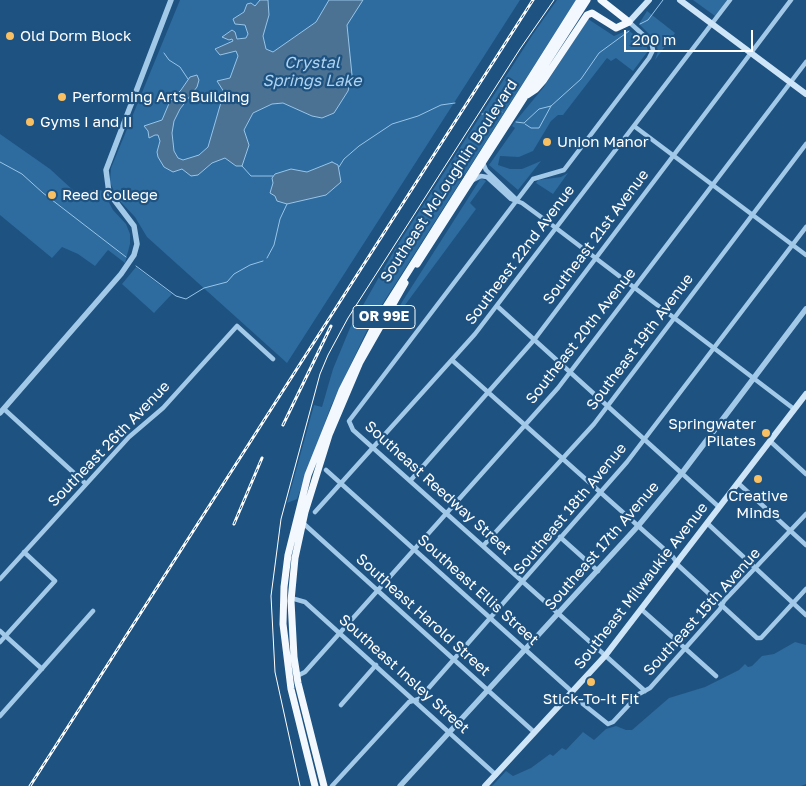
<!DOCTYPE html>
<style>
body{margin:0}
#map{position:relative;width:806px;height:786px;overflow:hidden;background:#1e5281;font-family:"Golos Text",sans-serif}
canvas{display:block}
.scale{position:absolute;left:624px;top:30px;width:129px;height:22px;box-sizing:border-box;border:2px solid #fff;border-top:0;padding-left:6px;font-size:15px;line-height:18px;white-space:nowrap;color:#fff;-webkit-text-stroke:4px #1e5281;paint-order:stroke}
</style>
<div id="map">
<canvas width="806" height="786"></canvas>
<div class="scale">200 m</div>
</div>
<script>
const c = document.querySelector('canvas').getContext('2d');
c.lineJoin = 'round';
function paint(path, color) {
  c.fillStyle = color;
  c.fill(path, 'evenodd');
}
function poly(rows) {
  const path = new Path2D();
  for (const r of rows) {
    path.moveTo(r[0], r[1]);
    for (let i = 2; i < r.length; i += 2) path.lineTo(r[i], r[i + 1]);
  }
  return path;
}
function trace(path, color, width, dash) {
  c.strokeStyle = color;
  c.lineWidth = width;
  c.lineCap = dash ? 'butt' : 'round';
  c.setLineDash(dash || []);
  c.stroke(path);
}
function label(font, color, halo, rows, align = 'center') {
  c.font = font + ' "Golos Text",sans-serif';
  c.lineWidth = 4.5;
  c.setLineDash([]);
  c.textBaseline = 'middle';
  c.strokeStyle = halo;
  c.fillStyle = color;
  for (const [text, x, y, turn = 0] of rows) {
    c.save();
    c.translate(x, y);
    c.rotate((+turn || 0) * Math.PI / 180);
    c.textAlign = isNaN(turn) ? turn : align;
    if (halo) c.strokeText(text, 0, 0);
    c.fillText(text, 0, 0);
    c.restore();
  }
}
paint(poly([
 [180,0,520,0,287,363,147,237,135,217,117,198,110,182,111,168],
 [557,0,576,0,371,322,331,406,297,499,287,503,314,405,322,407,333,369,350,328,395,249,533,34],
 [693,0,727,0,715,16],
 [647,11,675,33,655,60,658,51,656,41,639,24],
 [588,19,614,36,628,30,646,44,648,51,633,71,616,58,611,61,607,58,563,115,558,115,551,121,533,151,519,157,500,156,498,165,510,169,522,169,541,161,518,190,489,165,515,128,512,126,514,123,543,88],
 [0,134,50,169,74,191,81,193,96,189,103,191,113,210,126,224,130,234,130,244,125,263,108,250,95,266,78,254,62,247,52,258,0,215],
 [568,173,553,194,536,183,538,180,561,177],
 [481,178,486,181,470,203,476,209,391,324,390,323,402,302],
 [136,267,172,294,154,313,122,284],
 [795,642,806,645,806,784,801,786,492,786,506,771,513,776,531,768,550,754,553,756,562,748,566,750,583,732,594,740,606,729,616,726,626,730,632,730,669,698,705,687,739,670,745,664,748,667,752,666,762,656,774,654]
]), '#2e6b9e');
const water = poly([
 [260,0,268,0,269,15,263,36,266,49,273,52,316,22,329,0,363,0,347,25,352,75,348,91,334,113,322,118,312,116,283,103,272,104,253,113,244,130,249,145,242,166,236,166,225,158,212,163,198,175,191,176,182,169,173,172,164,167,158,157,157,152,160,141,158,135,155,135,149,138,148,131,144,126,162,120,170,101,181,90,190,77,197,75,199,80,197,87,180,109,174,121,172,133,174,151,178,158,183,160,199,155,208,147,224,92,217,81,230,78,238,56,236,51,220,55,215,49,233,41,232,39,229,40,222,37,232,30,235,32,237,39,246,38,248,34,245,25,235,24,233,19,244,12,247,4,251,3,255,6,260,0],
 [332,162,338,165,341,182,326,195,287,204,277,201,275,196,270,193,273,183,272,178,275,174,291,169,307,172,332,162]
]);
paint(water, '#4b7193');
trace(water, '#97c5ea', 1);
trace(poly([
 [640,24,648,20,663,0],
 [164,53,169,60,180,67,188,79],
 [482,114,492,114,497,109,502,112],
 [516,122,524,123,539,109,551,106,581,79,599,53,629,31],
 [525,124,531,128,539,128,551,106],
 [0,162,22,174,43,193,126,257],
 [242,166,251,176,273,176],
 [339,167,344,159,359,146,392,124,418,116,441,105,455,103],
 [267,258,274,245,280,219,287,204],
 [136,266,176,296,186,299,204,288,227,282,234,274,250,265,263,261]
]), '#97c5ea', 1);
trace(poly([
 [629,22,651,42,653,50,649,58,564,170,533,179,349,421,353,430,645,691],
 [634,126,806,255],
 [483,163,486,170,517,200],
 [471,181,481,176,487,177,511,199,522,203,556,228,794,409],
 [497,306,719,507],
 [453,361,673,557,679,566,757,638,761,638,806,589],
 [4,409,86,484],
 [770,441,806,474],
 [326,470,569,689,573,696,608,724,613,722,639,694,650,688,720,609,724,601,806,514],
 [410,481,534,340,791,0],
 [738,483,806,545],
 [315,512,475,334,730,0],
 [303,523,534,732],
 [707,523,806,615],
 [560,537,598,571],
 [483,546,594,424,806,144],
 [0,579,129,437,163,408,237,326,273,359],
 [291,598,305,602,496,775],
 [641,609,716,676],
 [0,631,42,669],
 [0,642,55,581,24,552],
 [297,676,305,672,558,388,806,62],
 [341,705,376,665],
 [0,716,93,611],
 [332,786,409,702,419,699,627,462,806,227]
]), '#a3c9e9', 4.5);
trace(poly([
 [0,413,121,274,134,255,137,244,134,226,109,193,106,170,171,0],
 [400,786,638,526,682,473,806,309]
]), '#a3c9e9', 5.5);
trace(poly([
 [680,0,806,94],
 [629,22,649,0],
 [485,786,605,656,806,394]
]), '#cee4f7', 6);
trace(poly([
 [527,95,536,89,543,81,587,15,592,13,616,28,629,22,601,0],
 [417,264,587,0],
 [315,786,291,689,283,624,284,587,288,555,308,475,342,390,377,321,580,0],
 [324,786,298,683,294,657,291,601,295,558,305,512,329,435,360,362,405,283]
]), '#f2f8fe', 7);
trace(poly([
 [300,786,275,672,271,596,281,519,320,374,328,355,348,318,520,49,554,0]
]), '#fff', 1);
const rail = poly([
 [283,425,331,326],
 [234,524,262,458],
 [30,786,533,0]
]);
trace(rail, '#fff', 3);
trace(rail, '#1e5281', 1, [4]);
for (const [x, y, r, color] of [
 [10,36,5,"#f8bf63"],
 [62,97,5,"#f8bf63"],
 [30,122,5,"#f8bf63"],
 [547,142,5,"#f8bf63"],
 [52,195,5,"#f8bf63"],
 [766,433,5,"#f8bf63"],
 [758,479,5,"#f8bf63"],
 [591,682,5,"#f8bf63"]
]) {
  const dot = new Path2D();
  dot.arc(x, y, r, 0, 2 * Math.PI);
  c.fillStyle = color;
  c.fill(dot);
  trace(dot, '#1e5281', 2);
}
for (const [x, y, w] of [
 [384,317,62]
]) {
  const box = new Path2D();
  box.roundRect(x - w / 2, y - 11.5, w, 23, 4);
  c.fillStyle = '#1e5281';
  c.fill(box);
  trace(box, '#fff', 1);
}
label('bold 14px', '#fff', null, [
 ["OR 99E",384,317]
]);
label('15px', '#fff', '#1e5281', [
 ["Old Dorm Block",20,36],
 ["Performing Arts Building",72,97],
 ["Gyms I and II",40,122],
 ["Union Manor",557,142],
 ["Reed College",62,195],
 ["Springwater",756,424,"right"],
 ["Pilates",756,441,"right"],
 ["Creative",758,496,"center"],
 ["Minds",758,513,"center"],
 ["Stick-To-It Fit",591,699,"center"]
], 'left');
label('15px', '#fff', '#1e5281', [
 ["Southeast McLoughlin Boulevard",449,181,-57],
 ["Southeast 21st Avenue",596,237,-53],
 ["Southeast 22nd Avenue",520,255,-53],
 ["Southeast 20th Avenue",581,336,-52],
 ["Southeast 19th Avenue",640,342,-53],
 ["Southeast 26th Avenue",109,444,-46],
 ["Southeast Reedway Street",438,488,42],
 ["Southeast 18th Avenue",570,509,-50],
 ["Southeast 17th Avenue",602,546,-49],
 ["Southeast Milwaukie Avenue",641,586,-52],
 ["Southeast Ellis Street",478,590,42],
 ["Southeast 15th Avenue",702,612,-48],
 ["Southeast Harold Street",423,615,42],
 ["Southeast Insley Street",404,674,42]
]);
label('italic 16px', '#afd3f0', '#1e5281', [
 ["Crystal",312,63],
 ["Springs Lake",312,81]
]);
</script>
